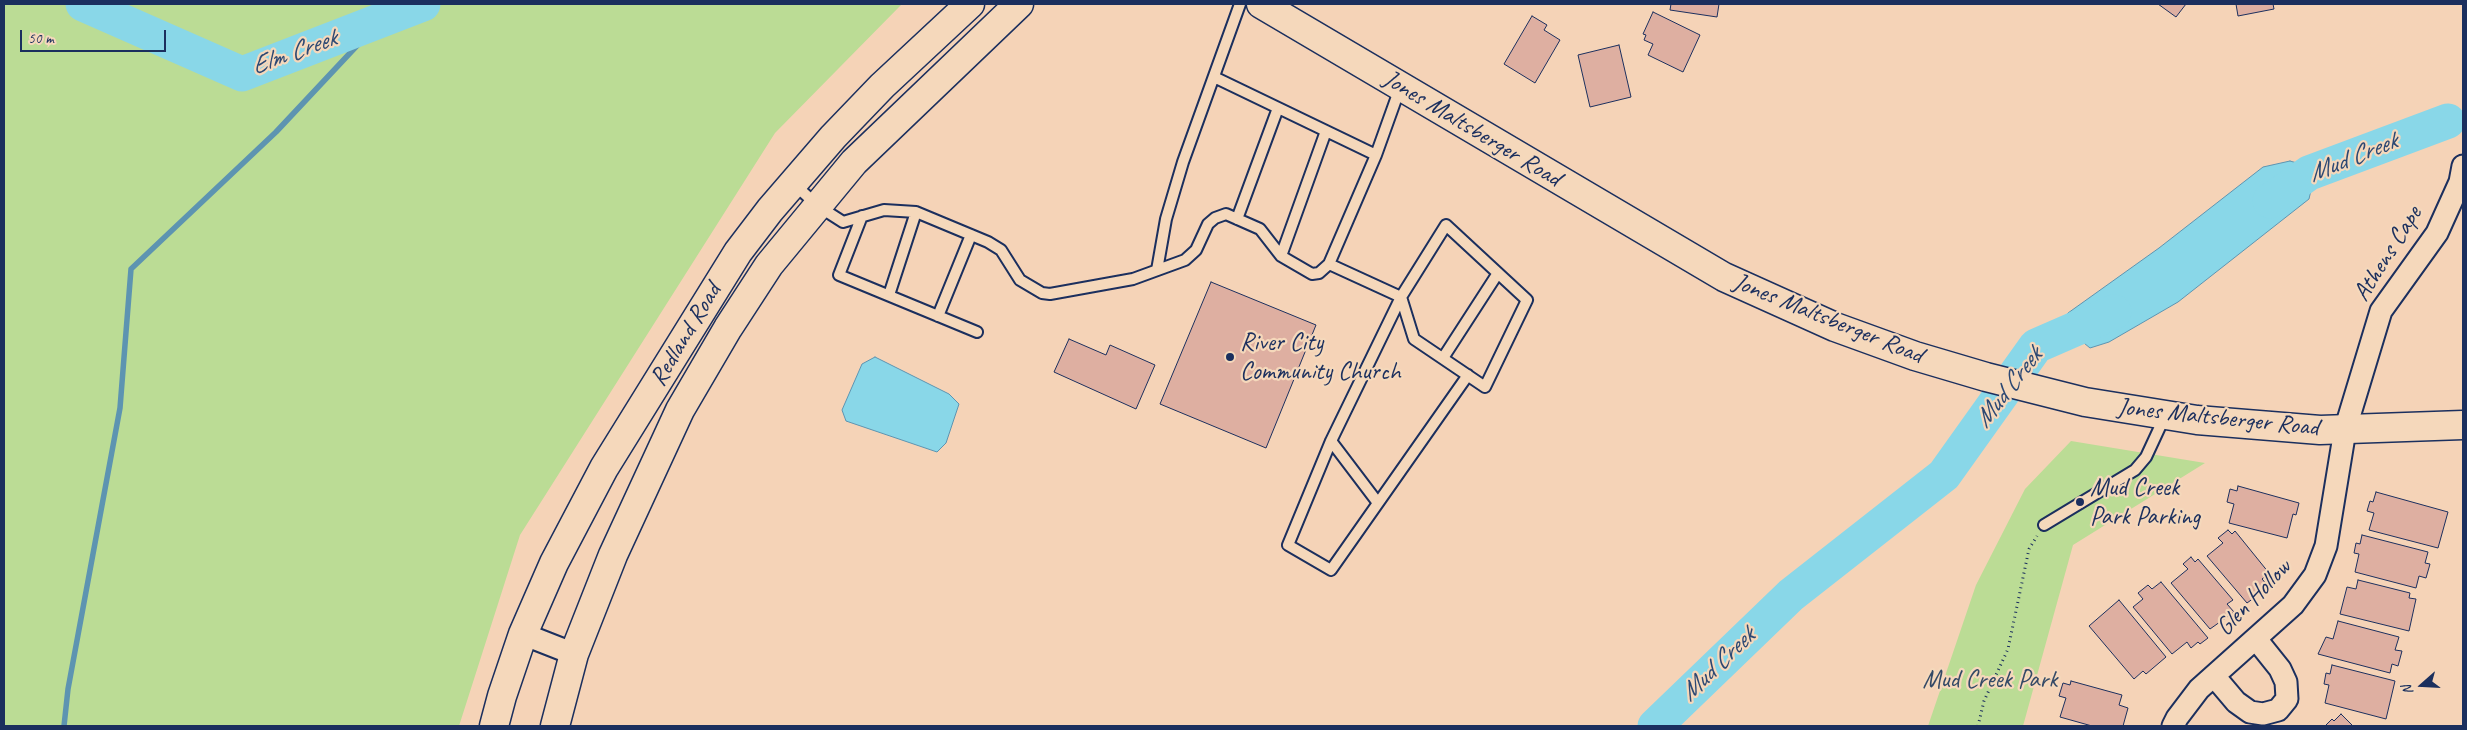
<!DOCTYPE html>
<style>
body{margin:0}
#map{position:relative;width:2467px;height:730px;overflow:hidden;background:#f5d3b7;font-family:Caveat,sans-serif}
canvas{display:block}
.frame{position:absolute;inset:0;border:5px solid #1b2f5e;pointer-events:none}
.north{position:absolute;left:2397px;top:660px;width:50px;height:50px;-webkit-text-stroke:4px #f5d8bb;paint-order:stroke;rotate:251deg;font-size:14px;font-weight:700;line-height:20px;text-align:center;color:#1b2f5e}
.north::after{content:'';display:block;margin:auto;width:18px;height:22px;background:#1b2f5e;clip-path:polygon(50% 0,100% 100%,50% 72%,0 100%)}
.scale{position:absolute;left:20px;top:30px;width:146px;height:22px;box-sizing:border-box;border:2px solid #1b2f5e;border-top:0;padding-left:6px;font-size:15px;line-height:18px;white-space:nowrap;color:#1b2f5e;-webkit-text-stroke:4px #f5d8bb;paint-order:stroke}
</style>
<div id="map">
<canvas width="2467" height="730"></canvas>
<div class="frame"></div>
<div class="north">N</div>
<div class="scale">50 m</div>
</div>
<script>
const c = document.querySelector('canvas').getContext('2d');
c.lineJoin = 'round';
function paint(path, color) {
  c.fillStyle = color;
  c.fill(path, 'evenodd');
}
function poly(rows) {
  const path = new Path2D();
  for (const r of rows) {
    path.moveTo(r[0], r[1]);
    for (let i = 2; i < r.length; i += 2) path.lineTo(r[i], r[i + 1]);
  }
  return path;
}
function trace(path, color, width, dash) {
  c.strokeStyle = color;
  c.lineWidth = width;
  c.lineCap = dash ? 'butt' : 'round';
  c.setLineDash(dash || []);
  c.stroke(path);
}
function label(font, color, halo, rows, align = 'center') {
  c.font = font + ' Caveat,sans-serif';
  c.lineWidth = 4.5;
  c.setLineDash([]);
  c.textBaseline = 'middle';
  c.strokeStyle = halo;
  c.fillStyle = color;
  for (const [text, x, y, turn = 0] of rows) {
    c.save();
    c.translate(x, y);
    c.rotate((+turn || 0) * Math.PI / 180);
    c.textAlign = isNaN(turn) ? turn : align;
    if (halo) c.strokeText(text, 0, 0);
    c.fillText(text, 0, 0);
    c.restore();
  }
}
paint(poly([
 [4,4,902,4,775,133,520,535,459,726,4,726],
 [2071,441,2205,463,2073,545,2023,726,1928,726,1976,585,2025,489]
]), '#bbdc95');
const water = poly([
 [2290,161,2304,165,2313,181,2309,199,2178,302,2109,342,2090,348,2061,324,2068,313,2159,248,2263,167,2290,161],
 [875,357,949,394,959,404,946,443,937,452,846,421,842,410,862,364,875,357]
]);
paint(water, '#89d7e8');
trace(water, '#5d94b1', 1);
trace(poly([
 [64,726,68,689,120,408,131,269,276,132,381,20]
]), '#5d94b1', 5.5);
trace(poly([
 [83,4,242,74,423,4],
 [2270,201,2309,173,2448,121],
 [1655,726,1791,595,1944,475,2036,346,2114,312]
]), '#89d7e8', 35);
const building = poly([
 [1671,4,1719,4,1717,17,1670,10,1671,4],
 [2158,4,2186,4,2176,17,2158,4],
 [2236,4,2273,4,2274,9,2238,16,2236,4],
 [1653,12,1700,35,1683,72,1648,55,1653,44,1644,40,1646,35,1643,34,1653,12],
 [1532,16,1547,25,1544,30,1560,40,1535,83,1504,64,1532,16],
 [1619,45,1631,97,1590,107,1578,55,1619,45],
 [1211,282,1316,325,1266,448,1160,404,1211,282],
 [1069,339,1106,355,1110,345,1155,365,1136,409,1054,372,1069,339],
 [2238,486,2299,503,2296,515,2293,514,2287,538,2229,523,2234,504,2227,502,2230,489,2237,491,2238,486],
 [2376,492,2448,512,2438,548,2369,530,2374,513,2367,511,2370,501,2373,502,2376,492],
 [2228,530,2232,534,2235,531,2269,573,2262,579,2269,587,2247,603,2207,556,2223,543,2218,538,2228,530],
 [2362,535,2428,552,2425,563,2430,564,2426,578,2419,576,2416,588,2355,572,2359,554,2354,553,2356,543,2360,544,2362,535],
 [2191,557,2195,562,2198,559,2233,600,2227,604,2234,612,2210,629,2171,583,2188,569,2183,564,2191,557],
 [2358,580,2410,593,2409,598,2416,599,2409,631,2340,614,2347,587,2356,589,2358,580],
 [2161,582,2208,638,2200,644,2198,642,2191,648,2187,642,2172,654,2133,607,2143,599,2138,593,2148,585,2152,589,2161,582],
 [2119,600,2166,657,2146,674,2143,671,2134,679,2089,626,2119,600],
 [2338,621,2399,637,2395,650,2402,651,2398,666,2392,664,2390,673,2318,654,2326,637,2333,639,2338,621],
 [2332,665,2395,681,2386,719,2325,703,2329,685,2324,684,2326,673,2330,674,2332,665],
 [2071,681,2122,695,2119,705,2128,708,2123,726,2092,726,2060,717,2066,698,2059,696,2063,683,2070,685,2071,681],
 [2341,714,2353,726,2325,726,2332,719,2334,721,2341,714]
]);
paint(building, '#deafa1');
trace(building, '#1b2f5e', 1);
const service = poly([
 [1214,77,1376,155],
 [794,184,818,206,843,222,884,210,916,212,988,242,1001,250,1020,280,1042,293,1050,294,1133,279,1185,260,1196,250,1208,224,1215,218,1226,214,1260,229,1281,256,1312,274,1319,273,1329,264,1376,155,1400,88],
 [862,216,839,275,977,332],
 [1237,219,1278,108],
 [1281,256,1326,131],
 [1329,264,1401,297,1446,225,1527,300,1485,387,1414,339,1401,297],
 [1157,270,1166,219,1183,162,1240,4],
 [889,295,916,212],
 [1401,297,1331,441,1288,545,1331,570,1468,375],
 [938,316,971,235],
 [1443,358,1498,273],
 [1331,441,1378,503],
 [2044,525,2135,470,2146,457,2165,416]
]);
const minor = poly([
 [523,634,574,654],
 [2214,676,2236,702,2250,712,2263,714,2278,710,2287,699,2286,682,2280,669,2256,639],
 [2173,726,2177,718,2199,689,2293,605,2315,575,2326,546,2345,430,2381,311,2437,233,2460,182,2463,166]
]);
const secondary = poly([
 [1261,4,1724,277,1835,327,1915,356,1986,377,2085,402,2197,420,2320,430,2463,425],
 [494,726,502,696,523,634,554,563,604,468,738,252,770,210,833,137,882,86,970,4],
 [555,726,574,654,613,555,680,410,728,328,769,265,854,162,1019,4]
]);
trace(service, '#1b2f5e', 14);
trace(minor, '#1b2f5e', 25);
trace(secondary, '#1b2f5e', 31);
trace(poly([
 [1978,726,1984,701,2008,649,2029,549,2037,536]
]), '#1b2f5e', 3, [1, 4]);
trace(service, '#f5d8bb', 10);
trace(minor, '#f5d8bb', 21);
trace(secondary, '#f5d8bb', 28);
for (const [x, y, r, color] of [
 [1230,357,5,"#1b2f5e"],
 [2080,502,5,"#1b2f5e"]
]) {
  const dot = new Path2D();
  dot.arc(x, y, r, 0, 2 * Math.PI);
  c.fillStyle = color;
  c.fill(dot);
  trace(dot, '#f5d8bb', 2);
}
label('25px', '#1b2f5e', '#f5d8bb', [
 ["Jones Maltsberger Road",1472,129,31],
 ["Athens Cape",2388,254,-58],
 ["Jones Maltsberger Road",1828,319,22],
 ["Redland Road",686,335,-59],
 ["Jones Maltsberger Road",2218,418,6],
 ["Glen Hollow",2254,598,-46]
]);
label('25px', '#1b2f5e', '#f5d8bb', [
 ["River City",1240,343],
 ["Community Church",1240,372],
 ["Mud Creek",2090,488],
 ["Park Parking",2090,517]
], 'left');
label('25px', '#334966', '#f5d8bb', [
 ["Mud Creek Park",1990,680]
]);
label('italic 26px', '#2c4873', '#f5d8bb', [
 ["Elm Creek",294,53,-20],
 ["Mud Creek",2353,158,-22],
 ["Mud Creek",2009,388,-52],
 ["Mud Creek",1718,665,-44]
]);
</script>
